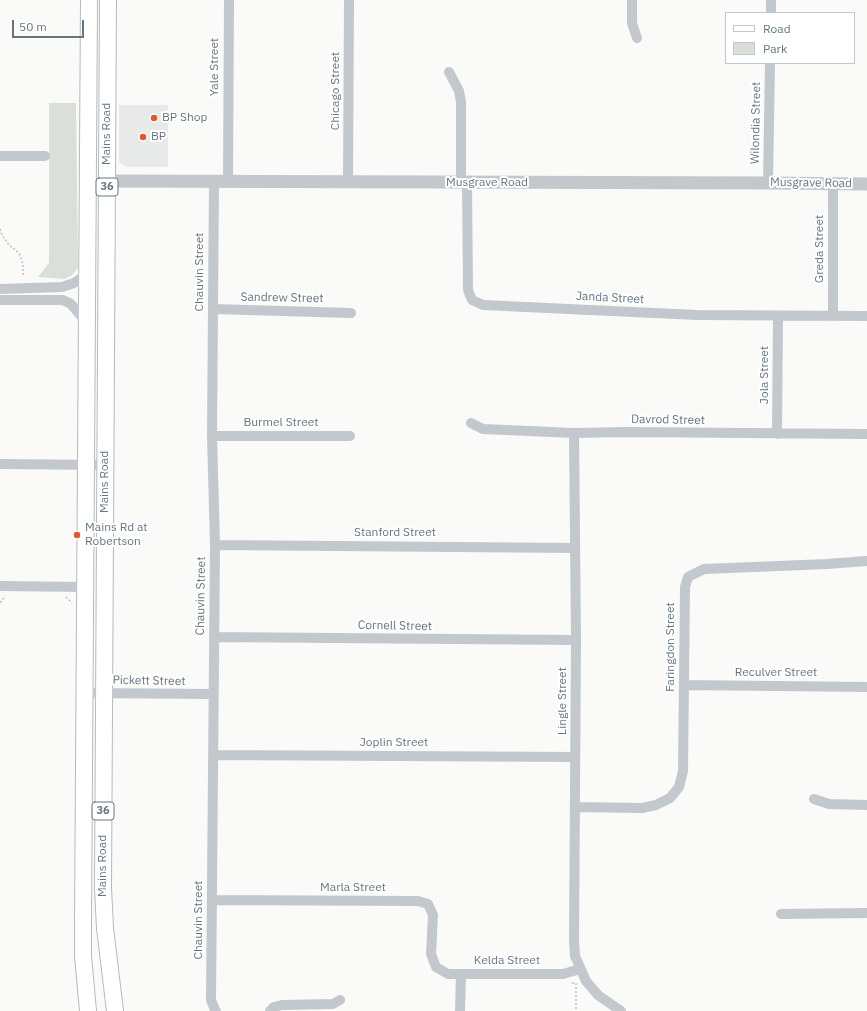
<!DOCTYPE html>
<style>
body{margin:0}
#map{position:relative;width:867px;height:1011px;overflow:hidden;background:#fafaf8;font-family:"IBM Plex Sans",sans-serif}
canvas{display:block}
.legend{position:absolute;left:725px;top:12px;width:130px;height:52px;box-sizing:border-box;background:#fff;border:1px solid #c1c8cd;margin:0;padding:5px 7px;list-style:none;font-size:12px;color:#657683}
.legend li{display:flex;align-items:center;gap:8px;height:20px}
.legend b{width:20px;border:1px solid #c1c8cd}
.scale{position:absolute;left:12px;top:20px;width:72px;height:18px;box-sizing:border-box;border:2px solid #657683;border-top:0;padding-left:5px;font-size:12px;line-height:14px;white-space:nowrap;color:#657683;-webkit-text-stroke:3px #fff;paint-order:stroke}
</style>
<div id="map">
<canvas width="867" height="1011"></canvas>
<ul class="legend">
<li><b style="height:5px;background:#fff"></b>Road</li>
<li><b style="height:11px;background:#dadfd7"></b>Park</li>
</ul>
<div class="scale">50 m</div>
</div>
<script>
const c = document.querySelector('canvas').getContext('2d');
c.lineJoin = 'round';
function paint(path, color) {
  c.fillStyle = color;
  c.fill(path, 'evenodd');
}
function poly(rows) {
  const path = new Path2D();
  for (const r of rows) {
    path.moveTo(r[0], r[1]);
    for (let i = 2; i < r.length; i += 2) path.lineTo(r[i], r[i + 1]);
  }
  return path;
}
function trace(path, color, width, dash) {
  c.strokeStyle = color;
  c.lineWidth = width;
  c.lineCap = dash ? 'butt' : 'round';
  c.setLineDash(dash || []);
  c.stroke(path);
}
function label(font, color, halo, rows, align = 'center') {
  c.font = font + ' "IBM Plex Sans",sans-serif';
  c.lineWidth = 4;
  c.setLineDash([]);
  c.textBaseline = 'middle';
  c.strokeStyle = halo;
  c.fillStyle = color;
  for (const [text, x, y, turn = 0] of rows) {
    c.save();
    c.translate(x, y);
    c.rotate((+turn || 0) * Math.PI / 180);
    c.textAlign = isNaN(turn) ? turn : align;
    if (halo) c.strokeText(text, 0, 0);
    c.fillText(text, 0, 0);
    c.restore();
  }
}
paint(poly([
 [119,105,168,105,168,167,126,167,119,162]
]), '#e8e9e9');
paint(poly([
 [49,103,76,103,78,268,72,275,65,279,38,277,49,263]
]), '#dadfd7');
const primary = poly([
 [108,0,103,888,105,928,115,1011],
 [88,1011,83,956,83,921,89,0]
]);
trace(primary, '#b5babe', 18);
trace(poly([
 [0,229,2,235,9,245,19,253,23,264,23,277],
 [66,597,72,603],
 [0,602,1,602,5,596],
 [572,983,576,983,576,1011]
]), '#bbbfc2', 1.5, [2, 2]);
trace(poly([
 [632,0,632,23,637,38],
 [771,13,771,0],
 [449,72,459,91,461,102,461,183],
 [0,156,45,156],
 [214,182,212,436,215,545,211,1000,215,1010,216,1011],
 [228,182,229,0],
 [348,182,349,0],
 [467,183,468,290,472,300,483,305,697,315,867,316],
 [768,183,770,63],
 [0,289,62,287,74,283,87,274],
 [0,300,63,300,71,304,87,323],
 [213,309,351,313],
 [833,316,833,183],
 [471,423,483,429,574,433,627,432,867,434],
 [574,433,576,640,574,940,575,956,586,981,598,995,621,1011],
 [777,434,778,317],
 [212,436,350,436],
 [0,464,105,465],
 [215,545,575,548],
 [0,586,85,587],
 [214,637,576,640],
 [684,685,867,687],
 [84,693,213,694],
 [213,755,575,757],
 [814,799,829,804,867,805],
 [575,807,642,808,656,805,670,798,679,787,683,771,685,587,688,577,704,569,827,564,867,561],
 [213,900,418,901,428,904,433,915,431,954,436,967,448,974,563,974,580,969],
 [781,914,867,913],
 [270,1011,274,1007,282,1005,333,1004,340,1000],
 [460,1011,461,974]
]), '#c3c8cc', 10);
trace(poly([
 [107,181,768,183,867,184]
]), '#c3c8cc', 13);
trace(primary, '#fff', 16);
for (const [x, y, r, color] of [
 [154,118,4,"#e4572e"],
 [143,137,4,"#e4572e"],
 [77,535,4,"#e4572e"]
]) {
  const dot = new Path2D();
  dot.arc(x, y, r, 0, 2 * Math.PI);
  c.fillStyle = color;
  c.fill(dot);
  trace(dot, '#fff', 1.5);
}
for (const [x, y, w] of [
 [107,187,22],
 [103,811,22]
]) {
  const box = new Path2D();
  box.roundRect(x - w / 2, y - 9, w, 18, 3);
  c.fillStyle = '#fff';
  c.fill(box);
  trace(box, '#657683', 1);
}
label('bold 11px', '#657683', null, [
 ["36",107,187],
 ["36",103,811]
]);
label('12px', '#657683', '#fff', [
 ["Yale Street",215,67,-90],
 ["Chicago Street",336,91,-90],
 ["Wilondia Street",756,123,-89],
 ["Mains Road",107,134,-90],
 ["Musgrave Road",487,183],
 ["Musgrave Road",811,183,1],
 ["Greda Street",820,249,-90],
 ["Chauvin Street",200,272,-90],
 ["Sandrew Street",282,298,1],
 ["Janda Street",610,298,3],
 ["Jola Street",765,375,-90],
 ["Davrod Street",668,420,1],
 ["Burmel Street",281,423],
 ["Mains Road",105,482,-90],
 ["Stanford Street",395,533],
 ["Chauvin Street",201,596,-89],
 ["Cornell Street",395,626,1],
 ["Faringdon Street",671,647,-90],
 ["Reculver Street",776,673],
 ["Pickett Street",149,681,1],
 ["Lingle Street",563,701,-90],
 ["Joplin Street",394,743],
 ["Mains Road",103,866,-90],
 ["Marla Street",353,888],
 ["Chauvin Street",199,920,-90],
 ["Kelda Street",507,961]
]);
label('12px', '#657683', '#fff', [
 ["BP Shop",162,118],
 ["BP",151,137],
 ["Mains Rd at",85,528],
 ["Robertson",85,542]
], 'left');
</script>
